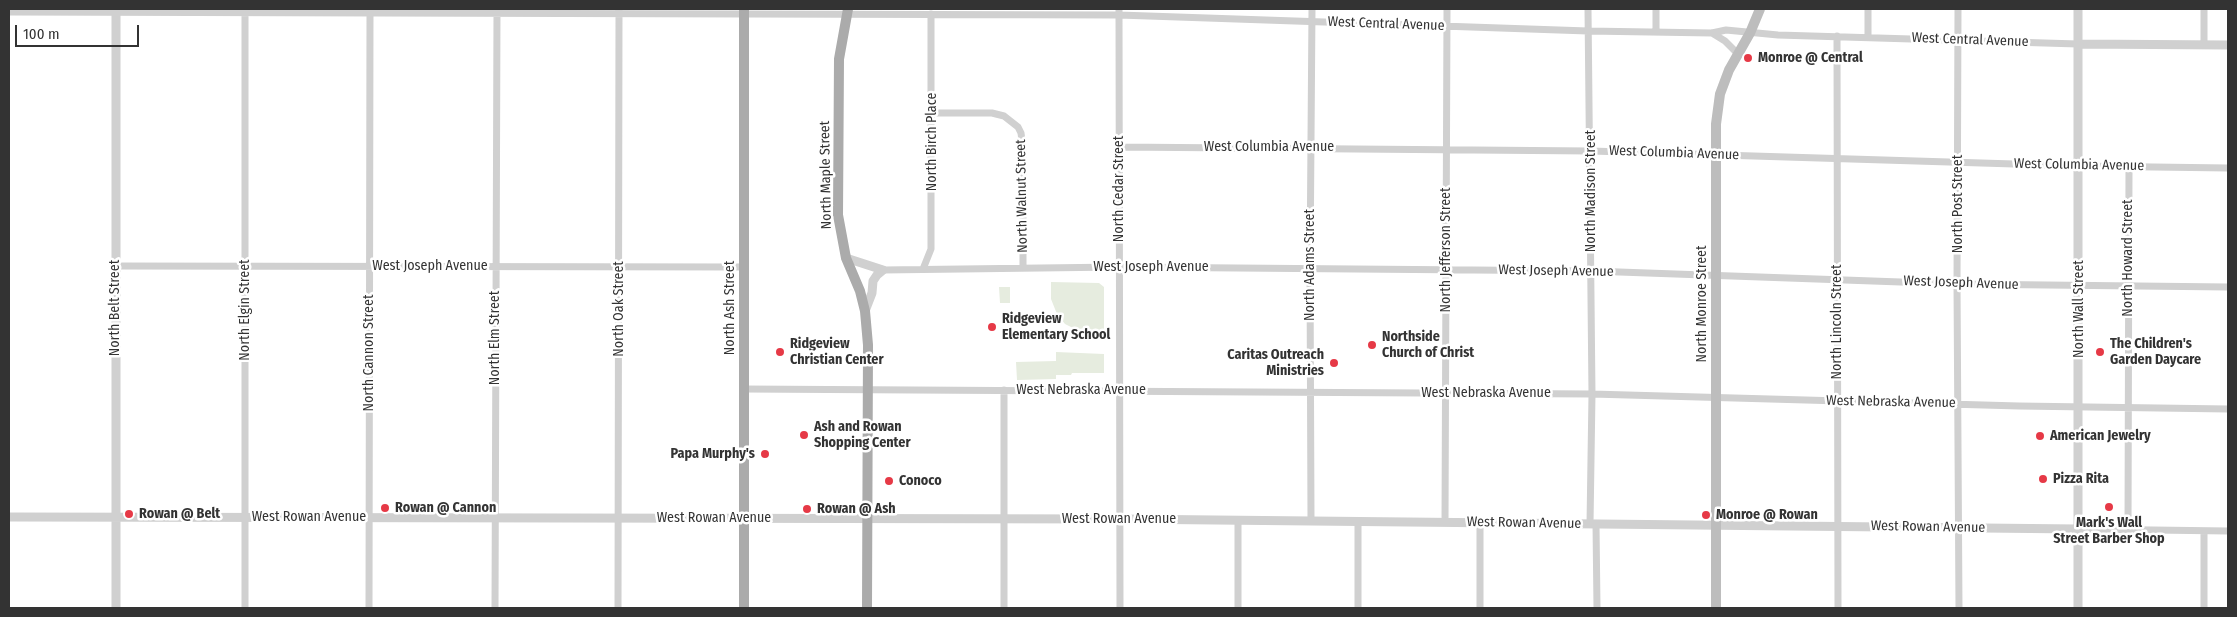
<!DOCTYPE html>
<style>
body{margin:0}
#map{position:relative;width:2237px;height:617px;overflow:hidden;background:#fff;font-family:"Fira Sans Condensed",sans-serif}
canvas{display:block}
.frame{position:absolute;inset:0;border:10px solid #333;pointer-events:none}
.scale{position:absolute;left:15px;top:25px;width:124px;height:22px;box-sizing:border-box;border:2px solid #333;border-top:0;padding-left:6px;font-size:15px;line-height:18px;white-space:nowrap;color:#333;-webkit-text-stroke:4px #fff;paint-order:stroke}
</style>
<div id="map">
<canvas width="2237" height="617"></canvas>
<div class="frame"></div>
<div class="scale">100 m</div>
</div>
<script>
const c = document.querySelector('canvas').getContext('2d');
c.lineJoin = 'round';
function paint(path, color) {
  c.fillStyle = color;
  c.fill(path, 'evenodd');
}
function poly(rows) {
  const path = new Path2D();
  for (const r of rows) {
    path.moveTo(r[0], r[1]);
    for (let i = 2; i < r.length; i += 2) path.lineTo(r[i], r[i + 1]);
  }
  return path;
}
function trace(path, color, width, dash) {
  c.strokeStyle = color;
  c.lineWidth = width;
  c.lineCap = dash ? 'butt' : 'round';
  c.setLineDash(dash || []);
  c.stroke(path);
}
function label(font, color, halo, rows, align = 'center') {
  c.font = font + ' "Fira Sans Condensed",sans-serif';
  c.lineWidth = 5;
  c.setLineDash([]);
  c.textBaseline = 'middle';
  c.strokeStyle = halo;
  c.fillStyle = color;
  for (const [text, x, y, turn = 0] of rows) {
    c.save();
    c.translate(x, y);
    c.rotate((+turn || 0) * Math.PI / 180);
    c.textAlign = isNaN(turn) ? turn : align;
    if (halo) c.strokeText(text, 0, 0);
    c.fillText(text, 0, 0);
    c.restore();
  }
}
paint(poly([
 [1051,282,1099,283,1104,287,1104,330,1077,330,1065,324,1057,314,1051,299],
 [999,287,1010,287,1010,303,1000,303],
 [1056,352,1104,354,1104,373,1072,373,1071,375,1056,375,1056,379,1017,380,1016,362,1056,361]
]), '#e6ecdf');
trace(poly([
 [1119,9,1120,608],
 [1588,9,1592,394,1590,524],
 [1868,9,1868,36],
 [1958,9,1957,284,1959,608],
 [2204,9,2204,45],
 [9,12,1119,15,1588,31,1712,33,1726,30,1778,35,2078,44],
 [1656,32,1656,9],
 [1712,33,1725,41,1738,54],
 [1837,36,1838,608],
 [932,113,992,113,1004,116,1018,127,1021,133,1023,148,1023,267],
 [1119,147,1591,151,2079,166,2228,168],
 [115,266,744,267],
 [923,269,931,249,931,14],
 [883,270,1119,267,1591,271,1957,284,2228,287],
 [744,389,1592,394,2019,406,2228,409],
 [1004,390,1004,608],
 [1311,521,1310,269,1312,9],
 [1445,522,1447,9],
 [1596,524,1597,608],
 [2078,529,2228,531],
 [2128,530,2129,166],
 [2204,531,2204,608],
 [245,608,245,9],
 [369,608,370,9],
 [495,608,497,9],
 [618,608,619,11],
 [1238,608,1238,520],
 [1358,608,1358,521],
 [1480,608,1480,522]
]), '#d0d0d0', 7);
trace(poly([
 [2078,44,2228,45],
 [846,258,883,270],
 [865,311,872,293,873,281,877,275,883,270],
 [9,517,1120,519,2078,529],
 [116,608,116,9],
 [2078,608,2078,9]
]), '#d0d0d0', 9);
trace(poly([
 [1716,608,1716,124,1720,94,1729,70,1750,33,1760,9]
]), '#bdbdbd', 10);
trace(poly([
 [848,9,839,59,838,215,846,258,860,291,865,311,868,345,867,608],
 [744,608,744,9]
]), '#ababab', 10);
for (const [x, y, r, color] of [
 [1748,58,5,"#e63946"],
 [992,327,5,"#e63946"],
 [1372,345,5,"#e63946"],
 [780,352,5,"#e63946"],
 [2100,352,5,"#e63946"],
 [1334,363,5,"#e63946"],
 [804,435,5,"#e63946"],
 [2040,436,5,"#e63946"],
 [765,454,5,"#e63946"],
 [2043,479,5,"#e63946"],
 [889,481,5,"#e63946"],
 [2109,507,5,"#e63946"],
 [385,508,5,"#e63946"],
 [807,509,5,"#e63946"],
 [129,514,5,"#e63946"],
 [1706,515,5,"#e63946"]
]) {
  const dot = new Path2D();
  dot.arc(x, y, r, 0, 2 * Math.PI);
  c.fillStyle = color;
  c.fill(dot);
  trace(dot, '#fff', 2);
}
label('14px', '#333', '#fff', [
 ["West Central Avenue",1386,24,2],
 ["West Central Avenue",1970,40,2],
 ["North Birch Place",932,142,-90],
 ["West Columbia Avenue",1269,147],
 ["West Columbia Avenue",1674,153,2],
 ["West Columbia Avenue",2079,165,1],
 ["North Maple Street",826,175,-91],
 ["North Cedar Street",1119,189,-90],
 ["North Madison Street",1591,191,-90],
 ["North Walnut Street",1022,196,-91],
 ["North Post Street",1958,204,-90],
 ["North Jefferson Street",1446,250,-90],
 ["North Howard Street",2128,258,-90],
 ["North Adams Street",1310,265,-90],
 ["West Joseph Avenue",430,266],
 ["West Joseph Avenue",1151,267],
 ["West Joseph Avenue",1556,271,1],
 ["West Joseph Avenue",1961,283,2],
 ["North Monroe Street",1702,304,-90],
 ["North Belt Street",115,308,-90],
 ["North Ash Street",730,308,-90],
 ["North Oak Street",619,309,-90],
 ["North Wall Street",2079,309,-90],
 ["North Elgin Street",245,310,-90],
 ["North Lincoln Street",1837,322,-90],
 ["North Elm Street",495,338,-90],
 ["North Cannon Street",369,353,-90],
 ["West Nebraska Avenue",1081,390],
 ["West Nebraska Avenue",1486,393],
 ["West Nebraska Avenue",1891,402,1],
 ["West Rowan Avenue",309,517],
 ["West Rowan Avenue",714,518],
 ["West Rowan Avenue",1119,519],
 ["West Rowan Avenue",1524,523,1],
 ["West Rowan Avenue",1928,527,1]
]);
label('bold 14px', '#333', '#fff', [
 ["Monroe @ Central",1758,58],
 ["Ridgeview",1002,319],
 ["Elementary School",1002,335],
 ["Northside",1382,337],
 ["Church of Christ",1382,353],
 ["Ridgeview",790,344],
 ["Christian Center",790,360],
 ["The Children's",2110,344],
 ["Garden Daycare",2110,360],
 ["Caritas Outreach",1324,355,"right"],
 ["Ministries",1324,371,"right"],
 ["Ash and Rowan",814,427],
 ["Shopping Center",814,443],
 ["American Jewelry",2050,436],
 ["Papa Murphy's",755,454,"right"],
 ["Pizza Rita",2053,479],
 ["Conoco",899,481],
 ["Rowan @ Cannon",395,508],
 ["Rowan @ Ash",817,509],
 ["Rowan @ Belt",139,514],
 ["Monroe @ Rowan",1716,515],
 ["Mark's Wall",2109,523,"center"],
 ["Street Barber Shop",2109,539,"center"]
], 'left');
</script>
